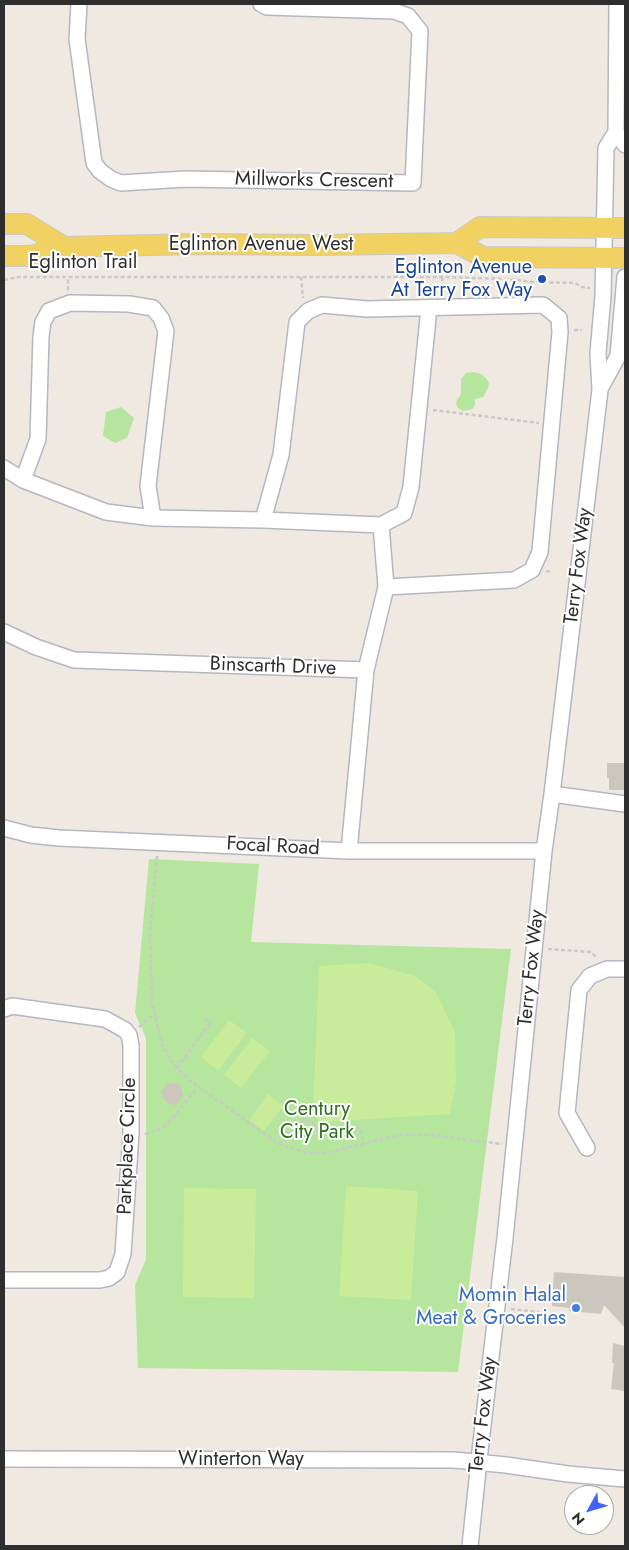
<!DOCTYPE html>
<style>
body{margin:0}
#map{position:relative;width:629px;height:1550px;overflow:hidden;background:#efe9e1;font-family:Jost,sans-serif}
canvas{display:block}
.frame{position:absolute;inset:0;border:5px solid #2e2e2e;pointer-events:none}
.north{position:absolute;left:564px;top:1485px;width:50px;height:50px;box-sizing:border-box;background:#fff;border:1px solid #ababab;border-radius:50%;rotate:231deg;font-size:14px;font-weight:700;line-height:20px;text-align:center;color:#2e2e2e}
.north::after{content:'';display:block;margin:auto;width:18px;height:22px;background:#4264fb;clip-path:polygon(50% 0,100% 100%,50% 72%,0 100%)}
</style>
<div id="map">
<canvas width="629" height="1550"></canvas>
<div class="frame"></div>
<div class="north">N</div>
</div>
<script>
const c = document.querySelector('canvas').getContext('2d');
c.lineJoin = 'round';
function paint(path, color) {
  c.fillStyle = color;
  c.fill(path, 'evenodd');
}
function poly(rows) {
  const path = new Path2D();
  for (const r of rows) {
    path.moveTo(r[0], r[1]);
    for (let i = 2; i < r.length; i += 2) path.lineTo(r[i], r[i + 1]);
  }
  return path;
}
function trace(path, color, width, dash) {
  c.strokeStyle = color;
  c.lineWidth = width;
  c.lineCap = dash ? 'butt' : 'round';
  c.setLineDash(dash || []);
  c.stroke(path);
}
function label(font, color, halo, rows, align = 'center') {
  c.font = font + ' Jost,sans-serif';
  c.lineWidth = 4;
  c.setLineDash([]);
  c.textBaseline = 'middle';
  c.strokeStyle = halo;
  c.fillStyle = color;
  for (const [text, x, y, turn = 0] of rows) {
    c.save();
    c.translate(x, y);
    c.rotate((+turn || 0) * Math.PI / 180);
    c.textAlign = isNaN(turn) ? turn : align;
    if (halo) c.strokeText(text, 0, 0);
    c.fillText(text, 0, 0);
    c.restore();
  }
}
paint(poly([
 [473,372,481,374,486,378,489,383,488,388,483,397,475,399,475,405,473,409,463,411,458,408,456,404,457,400,461,394,461,379,466,373],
 [121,407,134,418,127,438,115,443,103,436,106,412],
 [149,859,259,864,251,942,511,949,458,1372,138,1368,135,1285,146,1259,146,1038,135,1013]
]), '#b6e59e');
paint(poly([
 [370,963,415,976,436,992,455,1032,456,1082,450,1114,320,1122,313,1112,319,966],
 [229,1020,247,1033,218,1071,201,1057],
 [252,1038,270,1051,241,1088,224,1075],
 [268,1094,283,1106,264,1131,249,1120],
 [346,1186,418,1191,411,1300,339,1296],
 [184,1188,256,1189,254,1298,183,1297]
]), '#c9ec9a');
paint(poly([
 [607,763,625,763,625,790,609,790,609,778,607,778],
 [168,1083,180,1084,183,1095,176,1105,166,1103,161,1092],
 [554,1272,625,1277,625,1328,604,1305,601,1314,569,1311,569,1308,552,1306],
 [613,1343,625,1346,625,1391,611,1389,614,1363,612,1363]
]), '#cbc7bf');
const minor = poly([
 [79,4,77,39,94,163,100,171,111,179,121,183,185,179,413,183,420,31,408,16,394,11,267,7,261,4],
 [616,132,625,145],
 [600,389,618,356,625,277],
 [4,468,23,480,106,512,153,518,263,520,381,525,404,513,411,487,429,308],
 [23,480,38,439,41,336,43,322,49,311,70,303,129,304,153,308,161,318,166,331,148,486,153,518],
 [263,520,281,455,297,322,308,311,322,305,367,309,543,305,559,318,560,332,540,552,532,570,514,580,386,587],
 [4,632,36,647,74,660,366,670],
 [552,794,625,804],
 [4,828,31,835,59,838,349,851,544,851],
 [349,851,366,670,386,587,381,525],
 [4,1009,12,1006,105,1019,125,1030,129,1035,131,1045,131,1133,123,1254,117,1272,109,1278,100,1280,4,1280],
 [587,1148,567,1113,579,990,590,976,607,969,625,969],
 [4,1459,454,1460,506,1465,568,1474,625,1479],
 [470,1546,481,1442,505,1238,544,851,552,794,600,390,598,353,603,296,606,148,616,132,617,4]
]);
const major = poly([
 [4,224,27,224,64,247],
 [457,243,480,227,625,228],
 [4,256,31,256,64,247,196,244,318,245,457,243,483,257,625,258]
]);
trace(minor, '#b4b7c1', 18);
trace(major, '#c9c9c9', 22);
trace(poly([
 [301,277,303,298],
 [442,277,443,294],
 [4,280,18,277,442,277,508,279,533,282,575,283,582,287,590,288],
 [68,290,68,277],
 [574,330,582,330],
 [433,410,539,423],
 [546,571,552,572],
 [157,856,150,935,152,1001,162,1044,171,1061,189,1080,279,1144,308,1153,330,1152,398,1135,431,1135,502,1144],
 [548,949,591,952,597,958],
 [139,1027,150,1017,156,1016],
 [177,1068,210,1023,203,1015],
 [145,1134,163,1128,172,1119,197,1088],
 [279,1144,306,1118,319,1129,360,1128,364,1144],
 [511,1309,539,1312]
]), '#c9c9c9', 2.5, [4, 2.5]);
trace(minor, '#fff', 15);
trace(major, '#f2d163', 20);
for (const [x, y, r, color] of [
 [542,279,5,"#1a4fb4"],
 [576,1308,5,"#3f7fe0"]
]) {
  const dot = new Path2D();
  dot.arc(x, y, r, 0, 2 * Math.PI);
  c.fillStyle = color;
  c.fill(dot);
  trace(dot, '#fff', 2);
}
label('20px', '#2e2e2e', '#fff', [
 ["Millworks Crescent",314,181,1],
 ["Eglinton Avenue West",261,245],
 ["Eglinton Trail",83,263],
 ["Terry Fox Way",579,566,-83],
 ["Binscarth Drive",273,667,2],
 ["Focal Road",273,847,3],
 ["Terry Fox Way",532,968,-84],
 ["Parkplace Circle",128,1146,-88],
 ["Terry Fox Way",484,1415,-83],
 ["Winterton Way",241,1460]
]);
label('20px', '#164399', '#fff', [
 ["Eglinton Avenue",532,268],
 ["At Terry Fox Way",532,291]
], 'right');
label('20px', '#2c6e1b', '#fff', [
 ["Century",317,1110],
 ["City Park",317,1133]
]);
label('20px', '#366cbe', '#fff', [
 ["Momin Halal",566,1296],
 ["Meat & Groceries",566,1319]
], 'right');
</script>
